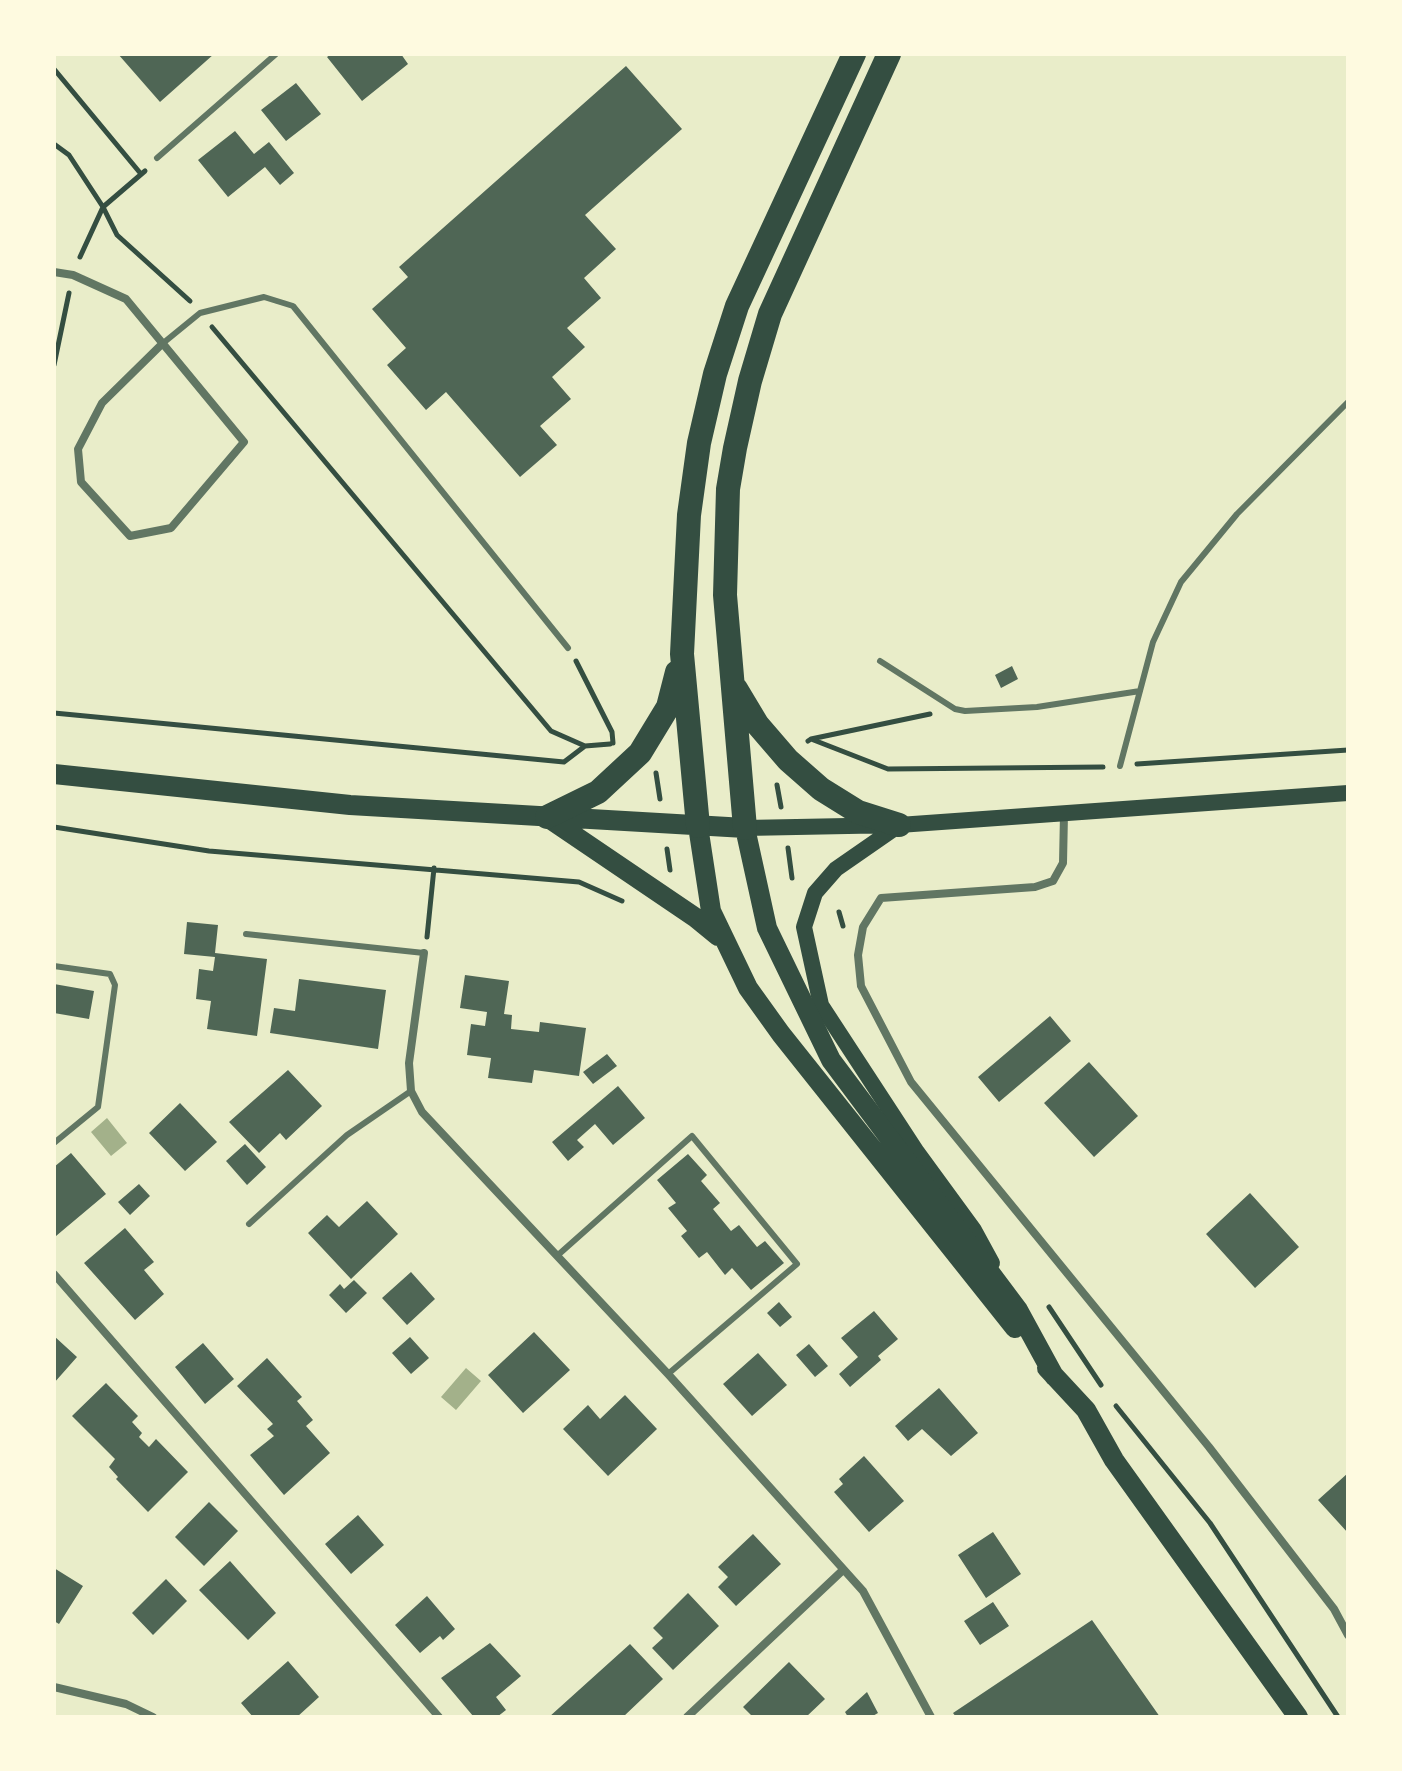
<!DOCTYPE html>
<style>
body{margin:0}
#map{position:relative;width:1402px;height:1771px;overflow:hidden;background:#e9edc9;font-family:Raleway,sans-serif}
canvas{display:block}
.frame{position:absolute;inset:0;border:56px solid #fefae0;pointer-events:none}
</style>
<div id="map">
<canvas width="1402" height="1771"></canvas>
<div class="frame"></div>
</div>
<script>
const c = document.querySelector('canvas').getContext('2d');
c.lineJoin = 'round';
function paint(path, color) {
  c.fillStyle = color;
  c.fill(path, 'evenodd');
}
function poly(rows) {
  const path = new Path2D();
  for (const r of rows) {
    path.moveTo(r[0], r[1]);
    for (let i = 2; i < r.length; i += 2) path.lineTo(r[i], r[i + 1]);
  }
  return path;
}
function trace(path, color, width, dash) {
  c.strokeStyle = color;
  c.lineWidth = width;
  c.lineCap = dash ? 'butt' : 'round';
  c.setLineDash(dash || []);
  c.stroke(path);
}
paint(poly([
 [107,1118,127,1143,111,1156,91,1132],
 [466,1368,481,1381,456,1410,441,1397]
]), '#a3b18a');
paint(poly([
 [118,54,214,54,160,102],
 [331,54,401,54,408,64,362,101,327,57],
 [626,66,682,129,585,215,616,249,584,278,601,298,567,328,585,347,552,377,571,399,540,426,557,445,520,477,446,392,426,410,387,365,406,348,372,309,408,277,399,267],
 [296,83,321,114,286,141,261,110],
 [235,131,254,154,269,142,294,173,280,185,265,167,228,197,198,160],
 [1012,666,1018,679,1001,688,995,675],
 [187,922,218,925,215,953,267,959,257,1036,207,1029,211,1001,196,999,199,969,213,971,215,957,184,954],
 [465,975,509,981,504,1014,512,1015,511,1029,539,1032,540,1022,586,1028,579,1076,534,1070,532,1083,488,1078,491,1058,467,1055,471,1024,485,1026,487,1012,460,1008],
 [299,979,386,990,378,1049,270,1033,274,1008,295,1011],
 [54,984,94,991,89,1019,54,1013],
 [1050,1016,1071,1041,999,1102,978,1077],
 [607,1054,617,1066,593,1084,583,1072],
 [1089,1062,1138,1116,1094,1157,1044,1103],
 [288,1070,322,1106,286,1140,280,1133,259,1153,229,1122],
 [618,1086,645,1118,613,1145,595,1124,577,1140,584,1147,568,1161,552,1142],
 [180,1103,217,1142,185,1171,149,1133],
 [245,1144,266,1167,247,1185,226,1161],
 [71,1153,106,1194,56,1236,54,1167],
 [688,1154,707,1175,701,1181,720,1203,713,1209,731,1231,739,1225,757,1247,765,1241,784,1263,751,1290,732,1268,725,1275,707,1252,699,1258,681,1236,687,1231,668,1208,676,1203,657,1180],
 [139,1184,150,1196,130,1215,118,1202],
 [1250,1193,1299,1247,1255,1288,1206,1234],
 [367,1201,398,1234,351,1279,308,1233,327,1215,339,1227],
 [125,1228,154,1262,144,1270,164,1294,135,1320,84,1263],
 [411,1272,435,1299,407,1325,382,1298],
 [354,1280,367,1293,346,1313,329,1295,340,1284,344,1289],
 [779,1302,792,1317,780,1327,767,1313],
 [874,1311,898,1339,878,1356,881,1360,850,1387,839,1374,858,1357,841,1338],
 [534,1332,570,1370,523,1413,488,1375],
 [54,1336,77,1357,54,1383],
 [410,1337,429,1358,411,1374,392,1353],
 [203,1343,234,1379,205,1404,175,1367],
 [809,1344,828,1366,815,1377,796,1355],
 [758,1353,787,1385,752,1416,723,1384],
 [267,1358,302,1397,297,1401,313,1420,306,1426,330,1453,284,1495,250,1455,274,1436,267,1429,273,1424,237,1386],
 [106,1383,138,1416,132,1422,142,1433,139,1437,149,1447,156,1439,188,1472,148,1512,116,1479,118,1477,109,1467,115,1459,72,1416],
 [939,1388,978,1433,951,1456,922,1429,908,1441,895,1426],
 [625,1395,657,1429,608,1476,563,1429,588,1405,600,1419],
 [864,1456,904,1501,869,1532,834,1492,843,1484,839,1479],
 [1348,1473,1348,1533,1318,1500],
 [209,1502,238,1531,204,1566,175,1537],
 [358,1515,384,1545,351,1574,325,1544],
 [993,1532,1021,1574,986,1598,958,1555],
 [753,1534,781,1564,736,1606,718,1587,728,1577,718,1567],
 [230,1561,276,1613,248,1640,199,1590],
 [54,1568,83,1586,59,1624,54,1621],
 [166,1579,187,1601,153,1635,132,1613],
 [688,1593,719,1626,673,1670,652,1648,663,1638,653,1628],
 [427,1596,455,1629,443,1640,440,1636,420,1653,395,1625],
 [993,1602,1009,1626,980,1645,964,1621],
 [1092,1620,1160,1717,956,1717,953,1713],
 [490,1643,521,1676,496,1697,506,1710,497,1717,473,1716,441,1678],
 [630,1644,663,1679,623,1717,549,1717],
 [288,1661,319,1697,297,1717,253,1717,241,1703],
 [789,1662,825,1699,806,1717,753,1717,743,1707],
 [867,1692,878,1713,871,1717,848,1717,845,1712]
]), '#4f6655');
trace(poly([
 [54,69,141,174],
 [54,144,69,155,103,207,80,257],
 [145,171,103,207,117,235,190,301],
 [212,327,551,731,585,746],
 [54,365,69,293],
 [576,661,612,732,613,743],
 [54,713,564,762,585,746,610,744],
 [811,739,930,714],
 [808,741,811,739,888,769,1103,767],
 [1137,764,1348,750],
 [656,773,660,799],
 [777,785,781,807],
 [54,827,209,851,579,882,622,901],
 [788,848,792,878],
 [667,849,670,870],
 [839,912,843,926],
 [427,937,434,868],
 [1049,1307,1101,1385],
 [1116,1406,1210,1523,1338,1717]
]), '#344e41', 5);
trace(poly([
 [157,158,276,54],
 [162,344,200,313,264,297,293,306,568,648],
 [880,661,955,709,965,711,1037,707,1140,691],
 [1120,766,1153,642,1181,582,1237,514,1348,402],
 [246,934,424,953],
 [54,966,110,974,115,985,98,1107,54,1143],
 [249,1224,347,1135,411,1091],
 [558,1255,692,1136,797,1264,668,1374]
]), '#617663', 6);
trace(poly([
 [54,272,73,275,126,299,244,442,171,528,130,536,81,482,78,449,102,403,162,344],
 [1064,814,1063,863,1053,881,1035,887,881,898,863,927,858,955,861,986,911,1082,1209,1447,1334,1609,1348,1635],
 [424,953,409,1063,411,1091,422,1112,668,1374,863,1591,931,1717],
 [54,1274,439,1717],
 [54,1687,126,1704,153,1717],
 [687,1717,843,1570]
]), '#617663', 8);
trace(poly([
 [898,826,836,869,815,893,804,927,821,1005,917,1152,974,1230,992,1263],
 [745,828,899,825,1348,793]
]), '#344e41', 16);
trace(poly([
 [54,774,350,805,745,828,767,928,831,1060,1018,1310,1054,1376],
 [547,817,696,918,718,936],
 [698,826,711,911,748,988,781,1034,1015,1328],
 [1047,1368,1086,1410,1114,1460,1298,1717]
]), '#344e41', 20);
trace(poly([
 [736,689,757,724,788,760,821,789,858,812,899,825],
 [547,817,598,792,640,753,668,707,677,672],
 [698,826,682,654,689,515,699,443,715,374,737,306,854,54],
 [745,828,725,595,728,489,735,448,750,381,770,314,889,54]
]), '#344e41', 24);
</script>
